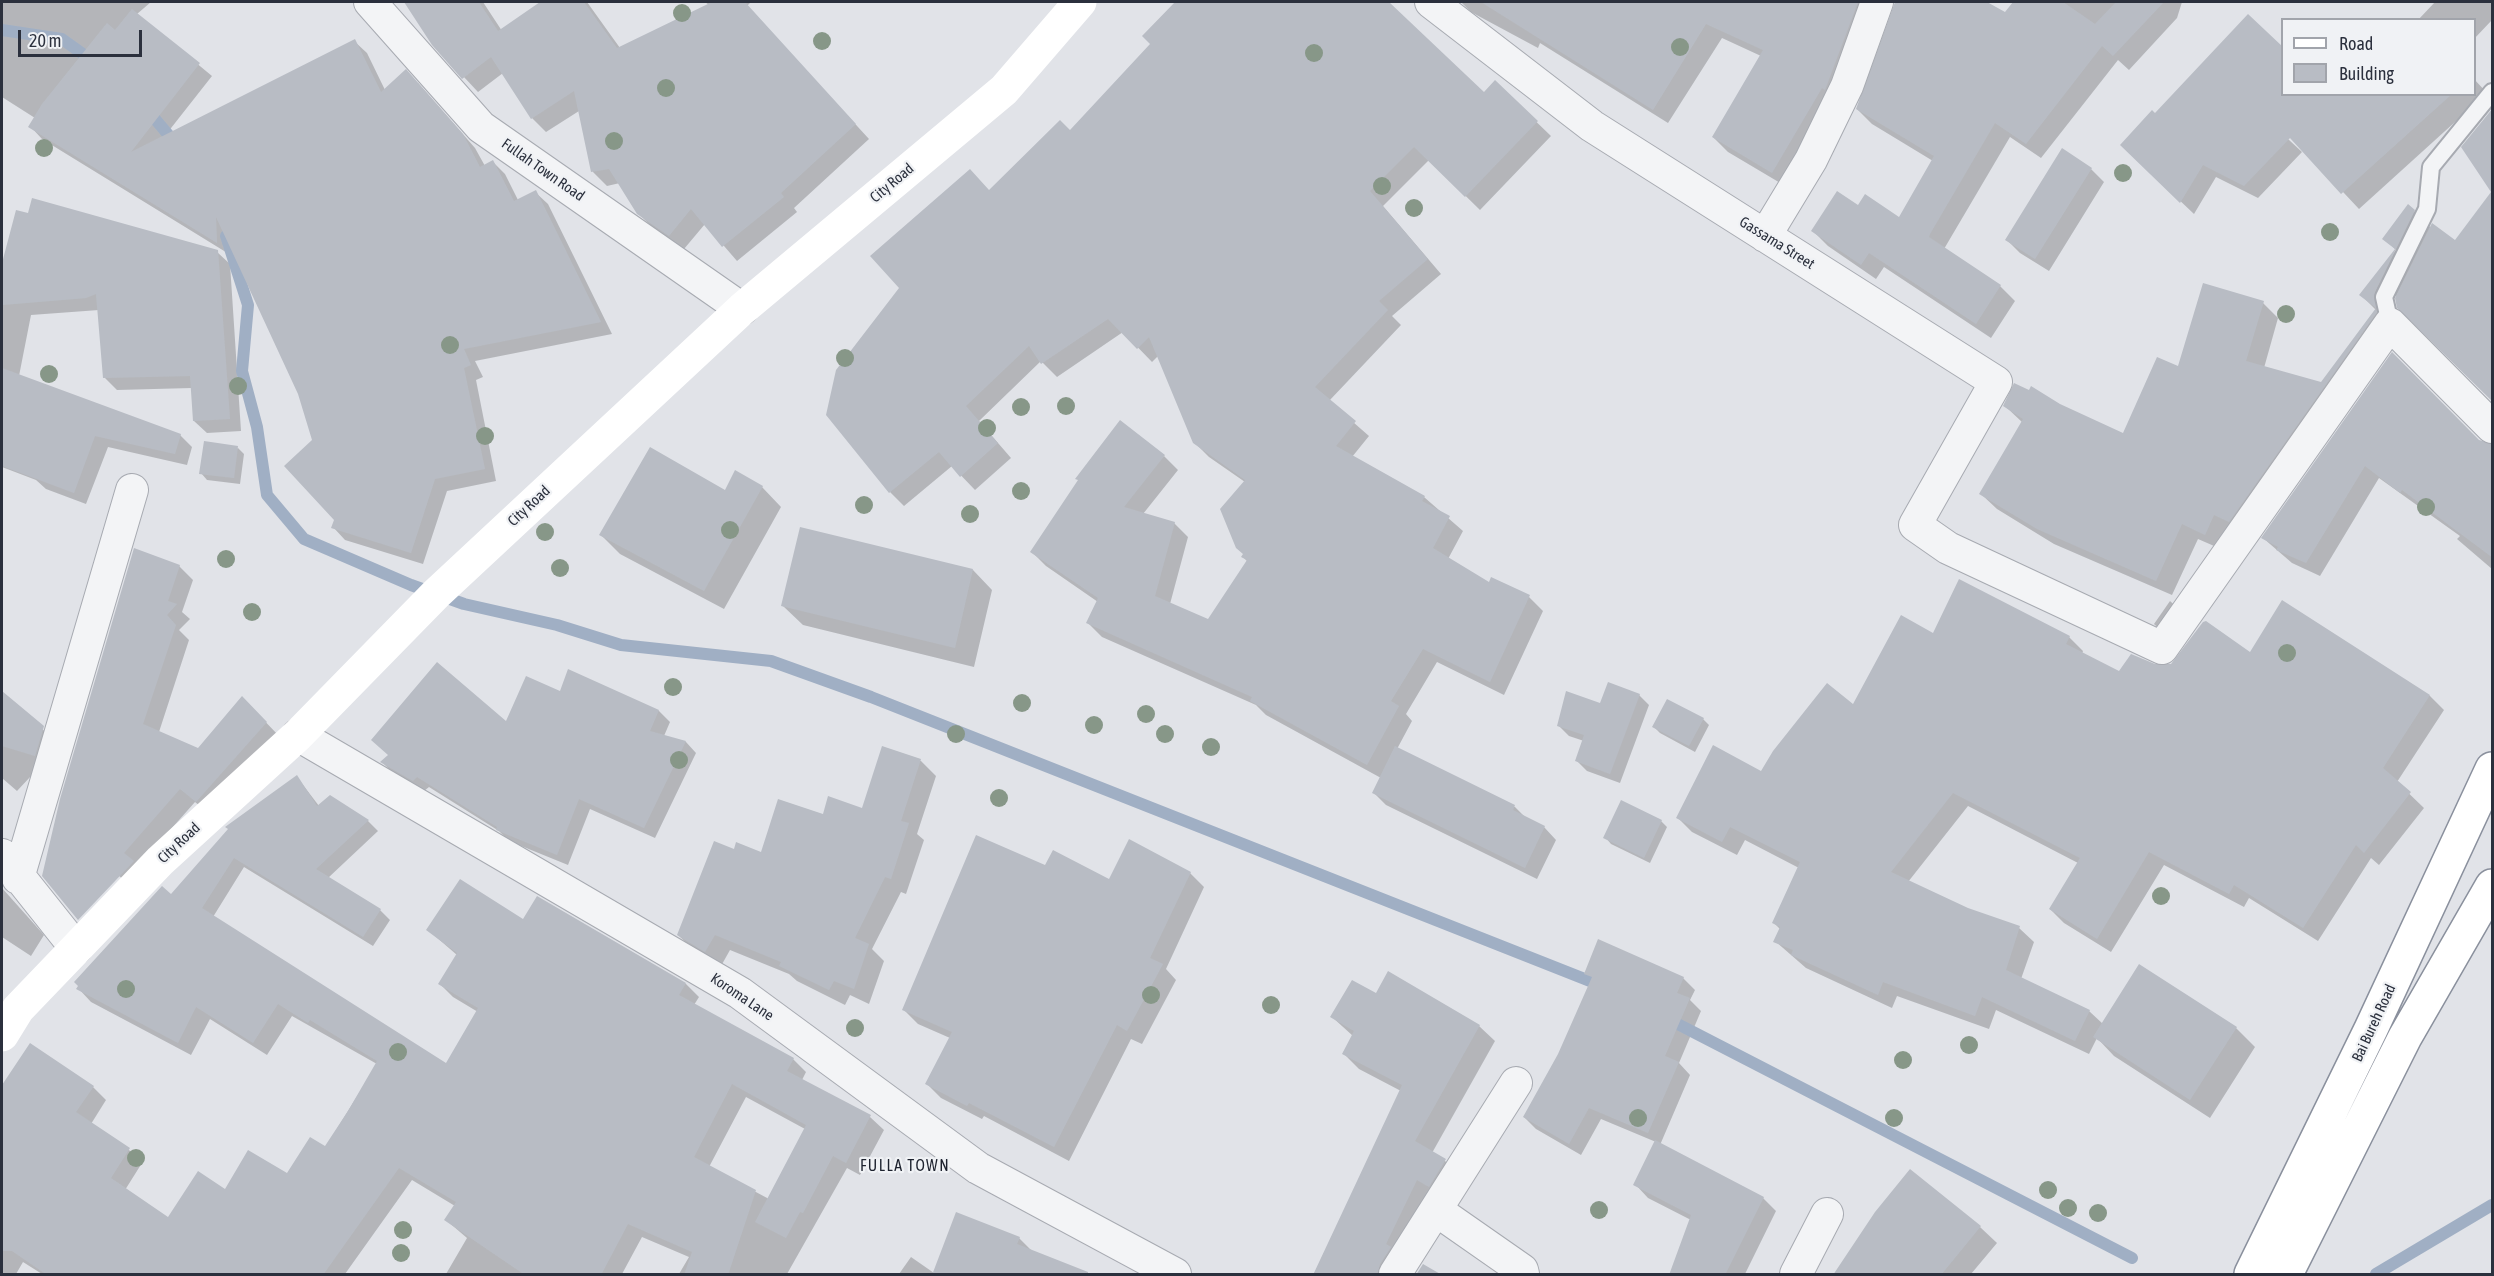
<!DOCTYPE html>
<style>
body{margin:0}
#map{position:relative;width:2494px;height:1276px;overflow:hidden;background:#e1e3e8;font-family:"Asap Condensed",sans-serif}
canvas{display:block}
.frame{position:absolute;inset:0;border:3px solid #2b303d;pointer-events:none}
.legend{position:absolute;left:2281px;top:18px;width:195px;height:78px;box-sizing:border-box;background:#f0f2f5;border:2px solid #a1a4ab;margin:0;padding:8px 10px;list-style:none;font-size:18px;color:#2b303d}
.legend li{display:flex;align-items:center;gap:12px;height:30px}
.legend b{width:30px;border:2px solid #a1a4ab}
.scale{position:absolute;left:18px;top:30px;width:124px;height:27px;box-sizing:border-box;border:3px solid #2b303d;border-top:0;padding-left:8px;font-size:18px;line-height:21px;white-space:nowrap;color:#2b303d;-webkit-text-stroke:4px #f0f2f5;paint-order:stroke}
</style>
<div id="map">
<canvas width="2494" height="1276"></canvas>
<div class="frame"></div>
<ul class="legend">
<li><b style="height:8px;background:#fff"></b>Road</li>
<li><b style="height:16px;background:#b8bcc4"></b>Building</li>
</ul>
<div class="scale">20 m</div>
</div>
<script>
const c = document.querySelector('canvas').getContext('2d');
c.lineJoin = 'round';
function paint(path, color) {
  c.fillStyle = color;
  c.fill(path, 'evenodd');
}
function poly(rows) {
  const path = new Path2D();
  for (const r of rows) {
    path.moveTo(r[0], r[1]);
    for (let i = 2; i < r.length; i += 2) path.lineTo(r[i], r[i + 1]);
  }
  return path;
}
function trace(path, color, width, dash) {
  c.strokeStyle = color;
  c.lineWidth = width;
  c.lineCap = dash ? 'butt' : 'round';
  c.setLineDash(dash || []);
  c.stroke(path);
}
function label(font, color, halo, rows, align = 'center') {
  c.font = font + ' "Asap Condensed",sans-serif';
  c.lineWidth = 4.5;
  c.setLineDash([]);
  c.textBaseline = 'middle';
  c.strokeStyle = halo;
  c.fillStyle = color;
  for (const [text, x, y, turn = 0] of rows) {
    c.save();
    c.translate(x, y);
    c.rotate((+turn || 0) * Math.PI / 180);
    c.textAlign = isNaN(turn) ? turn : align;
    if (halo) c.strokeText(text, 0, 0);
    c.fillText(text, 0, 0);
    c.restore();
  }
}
paint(poly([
 [2,2,151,2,137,14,212,76,164,137,354,41,367,53,385,90,418,83,475,148,485,166,493,162,505,174,518,200,535,192,548,204,612,334,475,361,483,377,476,380,496,481,447,491,423,564,345,540,333,527,336,520,300,394,228,241,229,254,42,139,30,126,35,118,2,97],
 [406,2,483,2,502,31,543,2,587,2,620,48,709,5,705,2,751,2,747,6,869,139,794,208,797,212,737,261,705,224,684,249,653,228,638,213,620,183,607,186,593,172,579,111,546,132,532,118,503,73,478,92,433,44],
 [1177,2,1387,2,1484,94,1495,82,1551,136,1480,210,1429,160,1383,206,1441,274,1392,316,1401,325,1329,401,1369,436,1352,457,1424,497,1463,531,1448,559,1489,584,1529,597,1543,611,1504,695,1437,662,1406,714,1412,721,1397,749,1515,807,1527,819,1544,827,1556,840,1537,879,1386,805,1374,793,1381,778,1266,715,1256,705,1102,637,1088,623,1098,602,1046,566,1032,552,1164,456,1178,470,1143,514,1174,523,1188,537,1170,604,1209,621,1248,562,1243,557,1245,482,1209,457,1194,442,1158,356,1152,362,1123,332,1057,377,1041,361,979,421,1011,458,975,490,952,466,904,506,890,492,990,191,1070,132,1152,44,1144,36],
 [1461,2,1883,2,1787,187,1728,152,1713,137,1761,56,1722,38,1668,123,1540,43,1538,48,1471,12],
 [1896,2,1984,2,2006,14,2015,2,2182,2,2177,18,2129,70,2118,60,2041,158,2010,137,1944,249,2000,286,2015,301,1991,338,1884,267,1876,279,1828,246,1813,231,1858,207,1899,219,1933,161,1872,124,1857,109],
 [2435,2,2492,2,2492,20,2474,39,2474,20,2418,20],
 [2474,79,2487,93,2359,209,2297,143,2344,94,2474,94],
 [2155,115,2275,127,2302,152,2258,198,2216,177,2194,214,2135,158],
 [2091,169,2104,182,2049,271,2020,253,2007,240],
 [2414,211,2431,228,2492,400,2399,307,2396,295,2389,309,2221,549,2198,539,2172,595,2054,544,1997,509,1981,494,2023,423,2005,406,2059,405,2123,435,2179,368,2263,303,2278,318,2264,368,2321,384,2376,310,2361,295,2396,250,2384,238],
 [17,212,217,252,230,264,241,431,207,433,194,421,192,388,117,390,105,378,99,310,31,315,19,376,180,435,192,447,187,465,108,447,86,504,46,489,36,480,2,467,2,269],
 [2393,354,2479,441,2492,446,2492,569,2457,539,2460,536,2379,478,2320,576,2292,563,2263,538],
 [238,448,244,454,240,484,207,480,201,473],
 [762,487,781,507,724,609,620,554,601,535,725,492],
 [179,566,193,580,182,612,190,619,179,630,189,640,159,732,199,750,256,712,280,737,211,815,195,802,125,881,71,835],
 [973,570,992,590,974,667,803,625,783,606],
 [2170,601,2192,621,2174,643,2154,624],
 [2282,602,2430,696,2444,710,2397,782,2424,808,2379,865,2371,858,2318,941,2249,898,2244,907,2164,865,2111,952,2064,923,2050,909,2078,863,1968,806,1908,882,1967,909,2019,928,2034,942,2021,979,2089,1011,2103,1024,2236,1028,2255,1047,2210,1118,2114,1056,2097,1038,2089,1054,1996,1010,1989,1029,1897,996,1892,1008,1806,968,1775,941,1781,930,1774,923,1799,868,1745,840,1737,855,1692,832,1678,818,1762,773,1854,706,1934,635,2069,637,2083,651,2082,654,2119,673,2250,654],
 [569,671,659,711,670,722,664,736,686,742,696,753,655,838,590,809,568,865,509,841,499,831,429,787,424,791,393,773,382,762,507,724,561,693],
 [2,693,60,745,17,791,2,778],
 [1639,695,1649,705,1620,783,1587,771,1576,760,1584,741,1569,736,1559,726,1600,705],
 [1703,719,1709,725,1695,752,1660,733,1654,727],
 [883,748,921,761,936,776,917,834,924,840,906,894,901,892,872,949,884,961,869,1004,850,995,845,1005,797,981,789,974,730,950,721,966,694,950,678,935,735,851,762,854,824,816,863,810],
 [297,777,319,806,330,797,368,821,378,831,328,878,380,910,390,920,373,946,244,867,213,917,447,1065,478,1012,453,997,440,984,457,955,428,930,524,921,686,984,699,997,694,1005,793,1059,806,1072,802,1080,870,1117,884,1130,860,1175,847,1168,787,1274,679,1274,689,1257,642,1237,622,1274,446,1274,467,1238,446,1220,455,1206,412,1180,345,1274,42,1274,23,1262,16,1274,2,1274,2,1087,30,1045,93,1087,106,1100,91,1124,129,1150,142,1163,125,1190,168,1219,225,1191,287,1176,325,1148,377,1064,292,1016,267,1055,210,1019,191,1055,91,1002,78,988,171,918],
 [746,1097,805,1129,769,1199,709,1167],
 [1661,821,1667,827,1650,863,1611,844,1605,837],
 [1046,867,1110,881,1190,873,1204,887,1166,969,1176,980,1142,1044,1131,1039,1069,1161,984,1116,982,1119,941,1098,927,1084,950,1038,918,1024,904,1010],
 [2,888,44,935,31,956,2,937],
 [1586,973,1683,978,1695,990,1690,1000,1701,1011,1679,1063,1690,1075,1660,1145,1763,1198,1776,1211,1745,1274,1670,1274,1691,1220,1648,1198,1635,1184,1656,1142,1601,1119,1581,1155,1536,1129,1524,1117,1560,1055,1592,980],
 [1376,995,1479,1026,1495,1041,1432,1153,1445,1161,1461,1176,1400,1274,1314,1274,1401,1091,1359,1069,1343,1053,1353,1036,1332,1017],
 [1980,1227,1997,1243,1971,1274,1839,1274],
 [1019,1238,1033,1252,1087,1274,899,1274,911,1257,934,1273]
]), '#0003');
trace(poly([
 [2,30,62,39,94,62],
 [145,107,176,144],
 [226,236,248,305,242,371,257,427,267,495,304,539,411,585,464,604,557,625,621,645,771,661,871,697,1605,987],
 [1666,1018,2132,1258],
 [2376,1274,2492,1205]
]), '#a0afc4', 12);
paint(poly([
 [404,2,479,2,498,31,540,2,584,2,617,48,712,2,745,2,856,124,781,193,784,197,722,247,691,209,669,236,637,214,609,169,591,172,574,91,531,119,491,57,462,79,432,45],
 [1175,2,1389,2,1484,92,1495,80,1538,121,1465,197,1414,147,1370,191,1428,259,1379,301,1388,310,1315,387,1356,421,1336,446,1425,496,1422,501,1450,516,1433,548,1489,582,1491,577,1530,595,1490,682,1423,649,1391,701,1399,706,1367,765,1250,701,1252,697,1086,623,1098,598,1030,552,1078,480,1075,479,1120,420,1165,455,1124,507,1175,522,1155,596,1208,619,1247,560,1241,557,1243,554,1236,548,1220,509,1245,480,1193,443,1149,337,1137,349,1108,319,1041,364,1029,346,966,406,998,443,960,477,939,452,889,493,826,415,836,370,899,288,870,256,970,169,989,190,1060,120,1070,130,1150,44,1142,36],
 [1481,2,1858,2,1825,90,1822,88,1772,173,1712,137,1763,50,1706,24,1653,110],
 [1895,2,1987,2,2005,12,2013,2,2063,2,2095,24,2116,2,2164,2,2113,56,2102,46,2026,144,1995,123,1930,234,1929,237,2001,285,1976,324,1869,253,1861,265,1811,231,1837,191,1858,205,1865,194,1899,217,1934,156,1856,109],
 [132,9,200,63,131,152,355,39,381,92,406,69,463,134,480,167,493,160,514,201,536,190,601,322,464,349,471,365,464,368,485,469,435,479,411,553,331,528,334,520,284,466,312,440,298,394,216,217,217,243,28,127,42,104,107,23,115,30],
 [2248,14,2283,47,2283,94,2452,94,2341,194,2290,138,2244,186,2203,165,2180,203,2120,145,2152,110,2155,113],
 [2493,108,2493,402,2397,308,2395,298,2432,223,2455,240,2491,192,2461,147],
 [2062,148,2092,168,2035,259,2005,240],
 [32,198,218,250,230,419,193,421,190,376,103,378,96,294,86,298,2,305,2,263,16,210,28,213],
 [2408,204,2415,210,2375,292,2377,312,2229,522,2214,515,2205,535,2182,524,2156,581,2037,529,1979,494,2023,419,2003,406,2014,383,2029,390,2031,386,2060,404,2123,433,2157,357,2178,366,2203,283,2264,301,2246,361,2321,382,2376,308,2359,295,2395,249,2382,239],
 [2392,352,2479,440,2493,444,2493,558,2402,490,2400,493,2365,466,2306,563,2276,550,2278,547,2261,538],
 [2,368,181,434,175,454,95,436,74,493,2,466],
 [204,441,238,446,234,478,199,474],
 [650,447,725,490,735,470,763,486,704,591,599,535],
 [800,527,973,569,955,648,781,606],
 [134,548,180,565,168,601,177,604,167,615,176,625,143,724,198,748,242,696,267,722,196,802,180,789,124,853,134,861,78,920,42,876,60,799],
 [1959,579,2070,636,2066,644,2119,671,2131,654,2155,664,2171,664,2203,622,2206,621,2250,652,2282,600,2430,695,2383,768,2411,792,2364,853,2356,845,2303,928,2234,885,2229,894,2149,852,2097,939,2049,909,2080,858,1953,793,1891,872,1968,908,2020,926,2006,970,2090,1010,2075,1041,1982,997,1975,1016,1883,982,1878,995,1791,955,1793,950,1773,942,1780,927,1772,923,1800,862,1730,827,1722,842,1676,818,1713,745,1761,771,1773,751,1827,683,1853,704,1901,615,1933,633],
 [437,662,506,721,526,676,560,691,568,669,659,710,650,731,686,741,644,828,579,799,557,855,496,830,497,827,417,777,413,781,380,762,388,755,371,740],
 [1608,682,1640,694,1610,774,1575,761,1584,735,1557,726,1566,691,1600,703],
 [2,691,44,726,35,756,2,746],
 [1667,699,1704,718,1689,746,1652,727],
 [882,746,921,759,901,821,909,823,891,879,885,877,855,938,869,944,854,989,834,981,829,990,779,966,781,962,715,935,705,952,677,935,714,841,734,849,736,842,761,852,778,799,823,814,828,796,862,808],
 [1395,746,1515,805,1513,810,1545,826,1525,868,1372,793],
 [297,775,317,806,330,795,369,820,316,869,381,909,363,937,234,858,202,908,446,1063,478,1008,438,984,457,953,426,930,460,879,523,919,537,896,686,983,679,995,794,1058,787,1071,871,1115,846,1163,833,1156,803,1213,800,1212,786,1238,755,1222,806,1125,732,1084,694,1157,756,1190,728,1275,684,1275,692,1252,628,1224,601,1275,525,1275,444,1220,456,1202,399,1168,323,1275,47,1275,12,1251,2,1251,2,1085,30,1043,94,1086,76,1112,130,1148,111,1178,168,1217,198,1171,225,1189,248,1150,287,1173,310,1137,325,1146,348,1111,377,1061,310,1020,308,1023,278,1004,253,1043,196,1007,178,1043,76,989,78,986,74,982,162,886,171,894,228,829,225,827],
 [1621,800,1662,820,1644,858,1603,838],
 [976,835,1045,865,1053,850,1109,879,1129,839,1191,872,1150,958,1163,964,1127,1031,1117,1025,1054,1147,969,1103,967,1106,925,1084,952,1032,902,1010],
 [1598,939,1684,977,1677,993,1690,998,1665,1056,1679,1062,1648,1133,1589,1108,1569,1144,1523,1117,1558,1054,1592,977,1584,974],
 [2139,964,2237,1027,2190,1100,2093,1037],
 [1388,971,1480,1025,1415,1141,1446,1159,1429,1187,1417,1180,1386,1244,1391,1247,1380,1264,1377,1275,1313,1275,1402,1085,1342,1054,1354,1031,1330,1017,1352,980,1376,993],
 [1655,1140,1764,1197,1725,1275,1669,1275,1691,1215,1633,1185],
 [1910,1169,1981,1226,1941,1275,1833,1275,1875,1212],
 [956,1212,1020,1237,1017,1244,1088,1272,1088,1275,932,1275],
 [1423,1264,1442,1275,1416,1275]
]), '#b8bcc4');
const service = poly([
 [2390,324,2384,297,2427,209,2431,167,2492,92]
]);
const minor = poly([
 [370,2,481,127,742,309],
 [1431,2,1592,126,1996,382,1915,525,1948,548,2162,648,2390,324,2492,427],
 [1765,236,1811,160,1847,86,1877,2],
 [298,735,740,993,978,1168,1175,1274],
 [2,855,76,948],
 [18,878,132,490],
 [1436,1210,1522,1270,1523,1274],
 [1395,1274,1516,1083],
 [1796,1274,1827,1214]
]);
const trunk = poly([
 [2251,1274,2371,1029,2492,769],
 [2286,1274,2405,1037,2492,886]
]);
trace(service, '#a7aab1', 20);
trace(minor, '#a7aab1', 34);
trace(trunk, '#8a909d', 36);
trace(service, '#f3f4f6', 16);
trace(minor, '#f3f4f6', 32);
trace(poly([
 [2,1035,18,1009,160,861,298,735,436,594,742,309,1004,90,1080,2]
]), '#fff', 33);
trace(trunk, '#fff', 33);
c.fillStyle = '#879788';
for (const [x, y] of [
 [682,13],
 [822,41],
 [1680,47],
 [1314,53],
 [666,88],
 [614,141],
 [44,148],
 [2123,173],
 [1382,186],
 [1414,208],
 [2330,232],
 [2286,314],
 [450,345],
 [845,358],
 [49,374],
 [238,386],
 [1066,406],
 [1021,407],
 [987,428],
 [485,436],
 [1021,491],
 [864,505],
 [2426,507],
 [970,514],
 [730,530],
 [545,532],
 [226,559],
 [560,568],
 [252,612],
 [2287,653],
 [673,687],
 [1022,703],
 [1146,714],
 [1094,725],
 [956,734],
 [1165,734],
 [1211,747],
 [679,760],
 [999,798],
 [2161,896],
 [126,989],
 [1151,995],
 [1271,1005],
 [855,1028],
 [1969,1045],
 [398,1052],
 [1903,1060],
 [1638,1118],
 [1894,1118],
 [136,1158],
 [2048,1190],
 [2068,1208],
 [1599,1210],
 [2098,1213],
 [403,1230],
 [401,1253]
]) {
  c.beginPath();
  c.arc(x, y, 9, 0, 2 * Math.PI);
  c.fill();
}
label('15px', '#2b303d', '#f0f2f5', [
 ["Fullah Town Road",543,170,35],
 ["City Road",892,183,-40],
 ["Gassama Street",1777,243,32],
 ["City Road",529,506,-43],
 ["City Road",179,843,-43],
 ["Koroma Lane",742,997,34],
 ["Bai Bureh Road",2374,1023,-65]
]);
c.letterSpacing = '1.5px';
label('16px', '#1d222e', '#f0f2f5', [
 ["FULLA TOWN",905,1166]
]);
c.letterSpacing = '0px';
</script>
